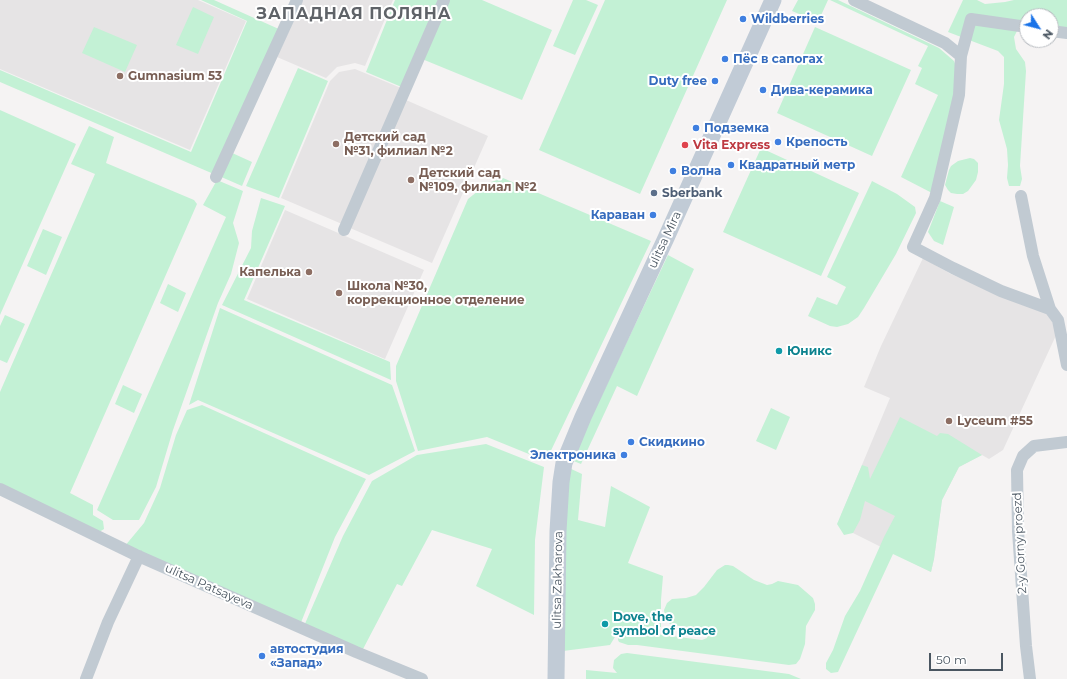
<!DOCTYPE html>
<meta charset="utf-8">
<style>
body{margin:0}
#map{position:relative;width:1067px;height:679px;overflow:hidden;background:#f5f3f3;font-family:Montserrat,sans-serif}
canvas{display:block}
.north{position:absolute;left:1019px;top:8px;width:40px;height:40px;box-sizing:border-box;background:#fff;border:1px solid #b7bbc0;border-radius:50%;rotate:126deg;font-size:11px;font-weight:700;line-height:16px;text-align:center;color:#4a5661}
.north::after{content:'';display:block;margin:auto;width:14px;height:18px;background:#1a73e8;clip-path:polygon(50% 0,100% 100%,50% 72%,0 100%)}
.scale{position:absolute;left:929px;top:653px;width:74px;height:18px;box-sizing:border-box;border:2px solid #4a5661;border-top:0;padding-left:5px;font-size:12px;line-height:14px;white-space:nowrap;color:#4a5661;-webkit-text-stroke:3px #fff;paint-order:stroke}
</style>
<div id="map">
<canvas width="1067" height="679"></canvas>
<div class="north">N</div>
<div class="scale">50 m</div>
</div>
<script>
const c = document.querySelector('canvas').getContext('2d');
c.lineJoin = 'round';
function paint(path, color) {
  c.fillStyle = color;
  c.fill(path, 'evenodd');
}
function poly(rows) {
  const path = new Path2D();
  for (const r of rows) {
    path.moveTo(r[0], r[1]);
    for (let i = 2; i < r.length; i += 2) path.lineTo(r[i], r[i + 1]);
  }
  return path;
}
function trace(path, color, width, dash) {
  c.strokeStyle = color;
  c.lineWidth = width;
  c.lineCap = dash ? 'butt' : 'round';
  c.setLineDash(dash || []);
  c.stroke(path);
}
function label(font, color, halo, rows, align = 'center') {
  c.font = font + ' Montserrat,sans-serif';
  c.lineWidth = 4;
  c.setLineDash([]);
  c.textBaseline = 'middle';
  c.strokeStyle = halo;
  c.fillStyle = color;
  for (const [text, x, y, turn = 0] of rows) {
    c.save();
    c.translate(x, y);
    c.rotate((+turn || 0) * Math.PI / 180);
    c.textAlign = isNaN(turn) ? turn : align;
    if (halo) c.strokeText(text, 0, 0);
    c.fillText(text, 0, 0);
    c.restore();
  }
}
paint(poly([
 [0,0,198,0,246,21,190,150,0,69],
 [303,0,393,0,365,66,355,63,337,67,326,78,277,57],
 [355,69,401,88,342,224,281,198,330,81,339,72],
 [406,100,488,136,432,263,350,228],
 [285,210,424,270,385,359,247,299],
 [923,258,951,274,997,294,1046,312,1058,331,1003,450,989,459,982,455,959,467,942,500,934,559,931,572,853,533,841,515,890,398,864,387,881,346]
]), '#e6e4e5');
paint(poly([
 [201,0,214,0,281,30,216,175,0,82,0,70,191,152,247,21],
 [395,0,442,0,404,88,366,72],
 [447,0,482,0,552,30,522,100,422,59],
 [573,0,586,0,598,5,575,55,553,46],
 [605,0,727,0,640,194,539,150],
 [798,0,828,0,818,22,792,11],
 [830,0,838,0,939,48,954,61,956,66,955,95,932,193,901,177,938,95,915,84,922,68,918,66,928,46],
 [963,0,977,0,985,4,1005,2,1014,0,1067,0,1067,30,1051,26,1051,16,1027,16,1027,24,1018,29,1014,37,1016,49,1025,62,1026,71,1020,166,1022,179,1020,186,1009,186,1007,178,1008,165,1007,149,999,120,1004,84,1004,57,998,51,948,32],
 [193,7,214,17,198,54,176,45],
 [94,27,137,45,125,72,82,53],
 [815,27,911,70,872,156,777,113],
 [298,68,328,81,279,198,246,186],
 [0,110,76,144,0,315],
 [89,126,114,137,106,163,194,200,197,204,70,493,93,505,93,515,103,521,104,529,96,534,0,486,0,392,95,174,71,164],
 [761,148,859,193,821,276,723,232],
 [230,152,252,162,242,186,219,176],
 [970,158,974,159,978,163,978,172,976,180,968,191,963,194,957,194,951,193,948,190,945,185,949,170,951,166,958,161],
 [503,178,651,241,546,461,487,437,418,451,396,381,396,366,468,199,488,183],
 [217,180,243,191,233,223,239,243,231,274,218,303,173,430,156,487,139,520,113,520,97,510,226,217,203,205],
 [872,181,897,194,915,207,916,213,896,254,864,308,858,317,848,324,837,327,830,326,808,316,817,297,837,305,846,287,827,277],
 [261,198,285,206,244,300,390,362,391,380,222,305,251,248,252,231],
 [940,201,954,207,943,245,934,241,928,232],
 [43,229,62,237,46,275,27,266],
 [668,255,694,269,637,396,617,386,581,464,571,460],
 [168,284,186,293,178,312,160,303],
 [220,308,392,385,415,451,369,475,198,400,189,405],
 [5,315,25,324,7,363,0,360,0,326],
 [123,385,142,394,134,413,115,404],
 [202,405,366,479,335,537,300,625,124,547,144,523,160,488,176,435,187,410],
 [771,408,790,417,776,450,756,441],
 [900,417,937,436,940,433,948,434,982,455,959,467,942,500,934,559,931,572,893,554,838,672,831,673,826,669,826,663,833,650,845,616,860,591,884,537,895,516,865,501,860,520,853,533,844,535,837,524,862,465,868,467,870,479],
 [486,444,544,467,535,540,534,615,476,586,492,549,432,530,402,586,397,584,362,651,304,626,343,536,372,481,417,455],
 [567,467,582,474,578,520,605,527,611,486,650,507,628,563,663,576,661,600,661,627,621,627,610,645,563,651],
 [725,565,728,565,733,566,754,580,767,585,772,584,778,581,798,585,813,598,815,604,815,610,806,626,805,644,800,659,796,664,789,665,637,645,628,645,619,642,618,640,618,635,623,630,626,629,648,633,702,640,707,638,708,634,699,628,671,625,665,619,664,610,667,603,672,599,686,598,696,595,704,587,717,570],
 [627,653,789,674,801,679,586,679,586,670,617,673,613,668,614,660,621,654]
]), '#c3f1d5');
trace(poly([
 [854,0,945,43,961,56,959,95,935,198,913,247,953,268,1001,291,1050,309],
 [1051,31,1067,33],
 [961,56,971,19,1027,27],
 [216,177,297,0],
 [1021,196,1033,256,1050,309,1058,320,1067,365],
 [344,230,444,0],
 [0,489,136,555,356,652,422,679],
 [86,679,108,622,139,556],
 [1030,679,1026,646,1018,531,1017,470,1023,456,1034,446,1067,442]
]), '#c1cad2', 12);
trace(poly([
 [556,679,558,531,561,482,564,463,583,417,666,238,773,0]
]), '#c1cbd6', 17);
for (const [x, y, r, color] of [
 [743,19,4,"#3f7fe0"],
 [725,59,4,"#3f7fe0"],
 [120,76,4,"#8d6e63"],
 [715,81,4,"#3f7fe0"],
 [763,90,4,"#3f7fe0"],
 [696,128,4,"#3f7fe0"],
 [778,142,4,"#3f7fe0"],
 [336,144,4,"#8d6e63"],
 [685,145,4,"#e0444e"],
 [731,165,4,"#3f7fe0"],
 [673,171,4,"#3f7fe0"],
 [411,180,4,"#8d6e63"],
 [654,193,4,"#5c6f8a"],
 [653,215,4,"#3f7fe0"],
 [309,272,4,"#8d6e63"],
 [339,293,4,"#8d6e63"],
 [779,351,4,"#0f9aa8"],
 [949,421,4,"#8d6e63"],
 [631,442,4,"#3f7fe0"],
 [624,455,4,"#3f7fe0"],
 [605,624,4,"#0f9aa8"],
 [262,656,4,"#3f7fe0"]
]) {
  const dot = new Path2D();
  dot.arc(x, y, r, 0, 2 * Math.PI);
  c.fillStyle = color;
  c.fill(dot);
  trace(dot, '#fff', 1.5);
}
label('bold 12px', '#366cbe', '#fff', [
 ["Wildberries",751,19],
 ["Пёс в сапогах",733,59],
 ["Duty free",707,81,"right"],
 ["Дива-керамика",771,90],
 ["Подземка",704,128],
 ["Крепость",786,142],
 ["Квадратный метр",739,165],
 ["Волна",681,171],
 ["Караван",645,215,"right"],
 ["Скидкино",639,442],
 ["Электроника",616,455,"right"],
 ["автостудия",270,649],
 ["«Запад»",270,663]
], 'left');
label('bold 12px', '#785e54', '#fff', [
 ["Gumnasium 53",128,76],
 ["Детский сад",344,137],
 ["№31, филиал №2",344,151],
 ["Детский сад",419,173],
 ["№109, филиал №2",419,187],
 ["Капелька",301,272,"right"],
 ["Школа №30,",347,286],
 ["коррекционное отделение",347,300],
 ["Lyceum #55",957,421]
], 'left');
label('bold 12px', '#be3a42', '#fff', [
 ["Vita Express",693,145]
], 'left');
label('bold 12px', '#4e5e75', '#fff', [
 ["Sberbank",662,193]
], 'left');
label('12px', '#4a5661', '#fff', [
 ["ulitsa Mira",665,240,-65],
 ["2-y Gorny proezd",1020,543,-93],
 ["ulitsa Zakharova",558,580,-89],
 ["ulitsa Patsayeva",209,587,24]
]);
label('bold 12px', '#0d838f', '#fff', [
 ["Юникс",787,351],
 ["Dove, the",613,617],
 ["symbol of peace",613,631]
], 'left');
c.letterSpacing = '1px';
label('bold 16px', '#5f6368', '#fff', [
 ["ЗАПАДНАЯ ПОЛЯНА",354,14]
]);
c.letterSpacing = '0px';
</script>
